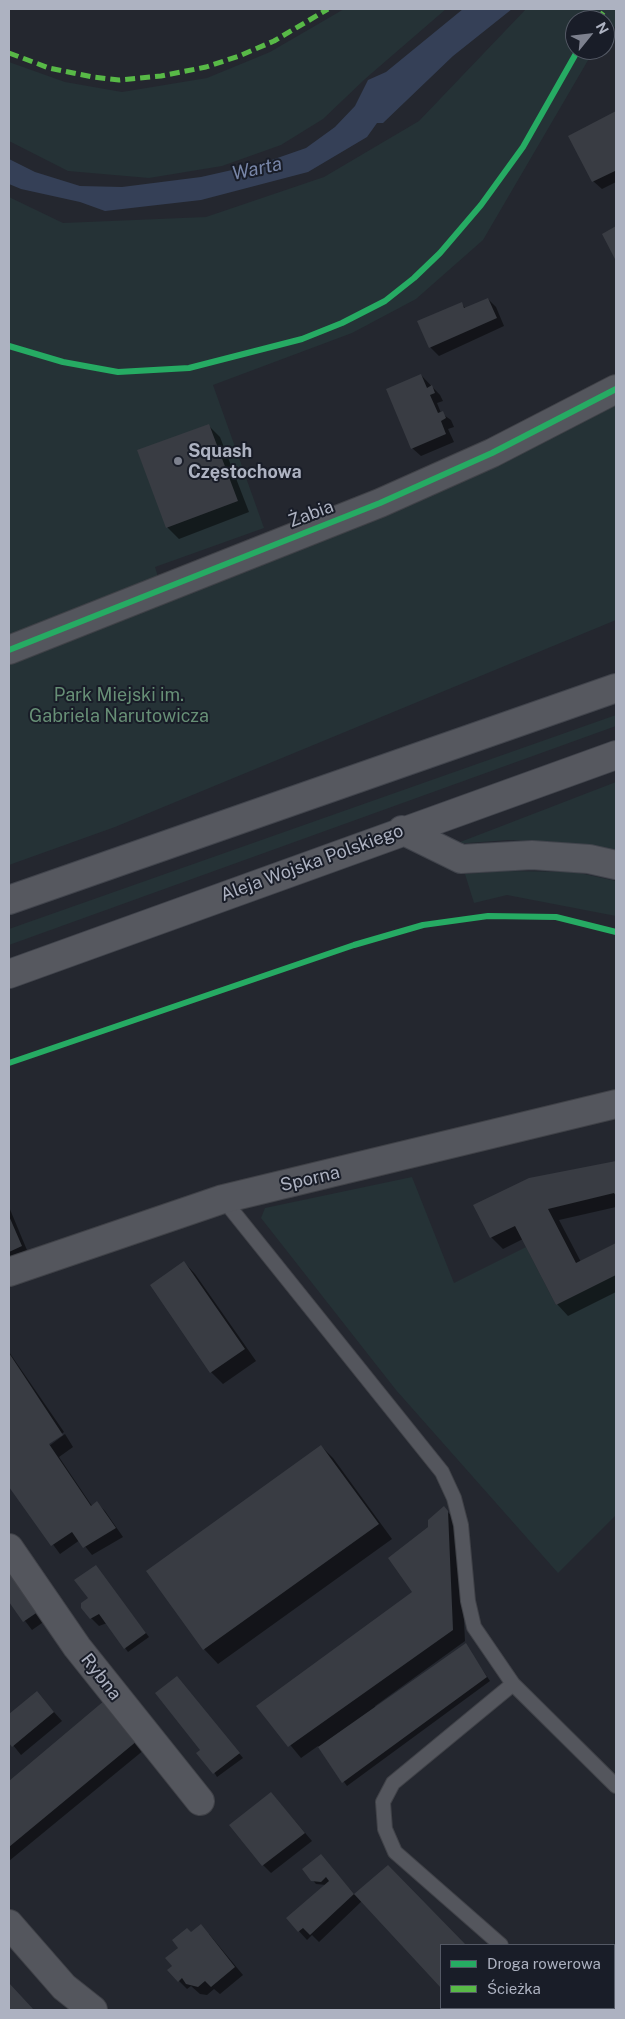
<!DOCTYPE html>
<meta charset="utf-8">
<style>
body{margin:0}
#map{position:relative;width:625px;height:2019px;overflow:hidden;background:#24272f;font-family:"Public Sans",sans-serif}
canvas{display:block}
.frame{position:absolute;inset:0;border:10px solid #adb2c1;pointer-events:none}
.legend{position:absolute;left:440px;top:1944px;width:175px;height:65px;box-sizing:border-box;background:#191d28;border:1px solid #545965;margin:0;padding:6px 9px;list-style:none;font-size:15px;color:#adb2c1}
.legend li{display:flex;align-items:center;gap:10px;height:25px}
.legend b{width:25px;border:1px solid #545965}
.north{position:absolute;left:565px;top:10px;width:50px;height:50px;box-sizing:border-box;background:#191d28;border:1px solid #545965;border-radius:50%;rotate:61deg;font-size:14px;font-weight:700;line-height:20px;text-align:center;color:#adb2c1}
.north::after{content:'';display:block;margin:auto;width:18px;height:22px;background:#7d818e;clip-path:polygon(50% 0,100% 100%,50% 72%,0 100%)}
</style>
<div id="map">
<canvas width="625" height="2019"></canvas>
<div class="frame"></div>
<ul class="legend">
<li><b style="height:6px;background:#26ab63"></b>Droga rowerowa</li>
<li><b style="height:6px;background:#58b947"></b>Ścieżka</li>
</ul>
<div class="north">N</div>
</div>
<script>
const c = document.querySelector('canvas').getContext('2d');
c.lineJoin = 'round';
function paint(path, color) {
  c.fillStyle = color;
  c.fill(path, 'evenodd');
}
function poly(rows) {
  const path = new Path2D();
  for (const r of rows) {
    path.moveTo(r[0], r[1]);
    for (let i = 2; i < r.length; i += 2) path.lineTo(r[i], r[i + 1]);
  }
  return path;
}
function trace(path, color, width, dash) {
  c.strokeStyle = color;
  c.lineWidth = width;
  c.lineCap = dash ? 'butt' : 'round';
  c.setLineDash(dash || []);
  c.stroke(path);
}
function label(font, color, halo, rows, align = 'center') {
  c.font = font + ' "Public Sans",sans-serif';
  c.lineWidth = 4;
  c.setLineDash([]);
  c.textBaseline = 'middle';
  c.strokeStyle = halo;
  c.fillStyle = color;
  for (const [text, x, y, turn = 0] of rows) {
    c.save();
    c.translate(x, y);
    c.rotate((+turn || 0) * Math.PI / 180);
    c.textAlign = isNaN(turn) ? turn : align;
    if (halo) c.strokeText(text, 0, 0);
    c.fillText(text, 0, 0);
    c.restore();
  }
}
paint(poly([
 [344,9,446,9,365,79,323,119,281,145,222,166,149,178,68,171,9,141,9,62,65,82,122,92,207,78,270,52],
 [526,9,616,9,616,25,605,37,605,20,575,20,575,50,594,50,483,240,416,299,352,333,213,385,264,528,155,567,166,603,385,515,616,403,616,620,115,827,9,865,9,197,63,223,206,217,324,177,419,121],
 [616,715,616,726,9,945,9,929],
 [616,782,616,852,556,842,508,840,455,844],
 [505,871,575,872,616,881,616,916,507,895,474,903,465,874],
 [412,1177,454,1283,526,1247,556,1305,616,1275,616,1515,558,1573,396,1390,261,1218,265,1208]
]), '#253236');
paint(poly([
 [463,9,512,9,453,56,383,123,377,123,367,137,308,172,201,200,105,211,80,202,21,189,9,184,9,159,35,172,80,186,122,187,201,177,263,163,306,148,335,127,355,106,368,80,386,72]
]), '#354057');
paint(poly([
 [616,112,616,182,602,189,593,181,570,137],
 [488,299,496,307,504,326,439,356,430,347,419,322,461,303,466,309],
 [421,375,440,395,443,401,437,403,441,413,451,420,454,427,448,429,454,442,421,456,412,448],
 [208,425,220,437,249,512,179,539,167,527],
 [616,1162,616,1207,559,1220,581,1262,616,1245,616,1292,568,1316,557,1304,523,1239,503,1249,491,1237,529,1179],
 [9,1207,29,1255,9,1263],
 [184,1262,195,1274,256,1361,223,1384,211,1372,152,1285],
 [9,1352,64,1432,47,1444,49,1446,65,1434,73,1447,59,1457,92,1506,97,1503,105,1511,123,1537,92,1555,80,1540,60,1554,9,1485],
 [321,1446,333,1458,392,1539,218,1664,204,1649],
 [444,1508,459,1524,465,1641,375,1706,376,1708,466,1645,490,1681,347,1786,318,1746,301,1758,258,1706,414,1592,429,1528],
 [9,1566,52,1616,32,1630,9,1600],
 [96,1567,149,1637,128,1652,107,1623,99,1626,91,1618,89,1599],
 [177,1678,243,1758,217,1777,201,1750],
 [37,1693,62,1721,21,1755,9,1740,9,1715],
 [111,1697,150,1745,9,1861,9,1782],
 [271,1793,312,1841,271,1873,263,1865],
 [388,1867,465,1945,441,1945,441,1986,362,1901,319,1942,312,1935,307,1940,288,1919,326,1885,316,1884,304,1870,341,1879,355,1895],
 [191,1934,209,1934,243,1975,220,1994,214,1989,207,1995,200,1994,191,1986,187,1989,179,1981,174,1966,179,1948],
 [451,2008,529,2008,532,2010,449,2010]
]), '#0007');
paint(poly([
 [616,111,616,173,615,171,592,182,568,136],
 [616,226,616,261,602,234],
 [488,298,497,318,429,348,417,321,462,302,464,308],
 [421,374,427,388,432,385,435,393,430,395,438,413,443,411,446,418,441,421,446,434,411,449,386,389],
 [209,424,238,501,166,528,137,450],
 [616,1161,616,1196,614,1193,548,1209,576,1263,616,1243,616,1275,556,1305,515,1226,490,1238,473,1205,529,1178],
 [9,1216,22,1246,9,1252],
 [184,1261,245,1349,210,1373,150,1285],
 [9,1353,63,1435,49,1444,91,1506,97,1501,116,1528,83,1548,72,1532,51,1546,9,1487],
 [321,1445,379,1524,203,1650,146,1571],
 [444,1506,448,1511,453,1630,288,1747,256,1706,412,1592,388,1558,428,1527,428,1520],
 [9,1565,45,1607,23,1622,9,1602],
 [96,1565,146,1633,124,1649,99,1614,90,1619,81,1608,81,1603,88,1598,74,1580],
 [466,1643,487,1677,342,1783,318,1747],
 [177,1676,240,1753,213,1774,196,1753,200,1750,155,1693],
 [37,1691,54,1712,12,1747,9,1743,9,1714],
 [111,1695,143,1736,9,1847,9,1781],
 [271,1792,305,1833,262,1866,229,1825],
 [321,1854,354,1894,310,1935,303,1928,298,1932,286,1918,329,1881,326,1877,321,1882,311,1881,302,1869],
 [388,1865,466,1945,441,1945,441,1988,354,1894],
 [201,1924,235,1967,211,1987,205,1981,198,1987,186,1984,182,1978,178,1982,167,1970,172,1966,165,1958,178,1948,172,1940,187,1928,191,1932],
 [9,1983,34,2010,9,2010],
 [450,2008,530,2008,533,2010,447,2010]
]), '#393c43');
const lane = poly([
 [223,1199,442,1472,454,1498,461,1525,468,1601,474,1627,513,1684,393,1783,383,1802,385,1829,395,1852,501,1945],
 [513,1684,616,1786],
 [572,2008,574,2010]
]);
const street = poly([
 [9,650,380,503,492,453,616,389],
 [9,1272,223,1199,616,1104],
 [9,1548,77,1647,200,1801],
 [9,1924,64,1987,93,2010]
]);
const primary = poly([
 [402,830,461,859,532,855,589,859,616,865],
 [9,900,616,688],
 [9,974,616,755]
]);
trace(lane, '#404248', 16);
trace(street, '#404248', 30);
trace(primary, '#41444c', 30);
trace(lane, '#54565d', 14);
trace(street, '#54565d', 28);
trace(primary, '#56585f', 28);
trace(poly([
 [597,20,606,9],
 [9,53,49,68,93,77,119,80,161,76,206,67,239,56,274,41,328,9]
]), '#58b947', 5, [10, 5]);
trace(poly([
 [9,346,63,362,118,372,189,368,302,339,342,323,385,301,414,278,440,253,481,205,523,147,578,50],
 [9,650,380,503,492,453,616,389],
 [9,1063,354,945,423,925,488,916,556,917,616,932]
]), '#26ab63', 6);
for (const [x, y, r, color] of [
 [178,461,5,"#7d818e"]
]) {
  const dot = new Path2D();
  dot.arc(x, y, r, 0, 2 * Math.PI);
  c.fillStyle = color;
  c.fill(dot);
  trace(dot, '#191d28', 2);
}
label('bold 18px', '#adb2c1', '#191d28', [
 ["Squash",188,451],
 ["Częstochowa",188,472]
], 'left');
label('18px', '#adb2c1', '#191d28', [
 ["Żabia",311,514,-21],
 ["Aleja Wojska Polskiego",312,863,-20],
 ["Sporna",310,1179,-13],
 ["Rybna",101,1677,52]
]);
label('18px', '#678f76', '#191d28', [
 ["Park Miejski im.",119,695],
 ["Gabriela Narutowicza",119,716]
]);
label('italic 19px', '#7886a8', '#191d28', [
 ["Warta",257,169,-12]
]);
</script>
